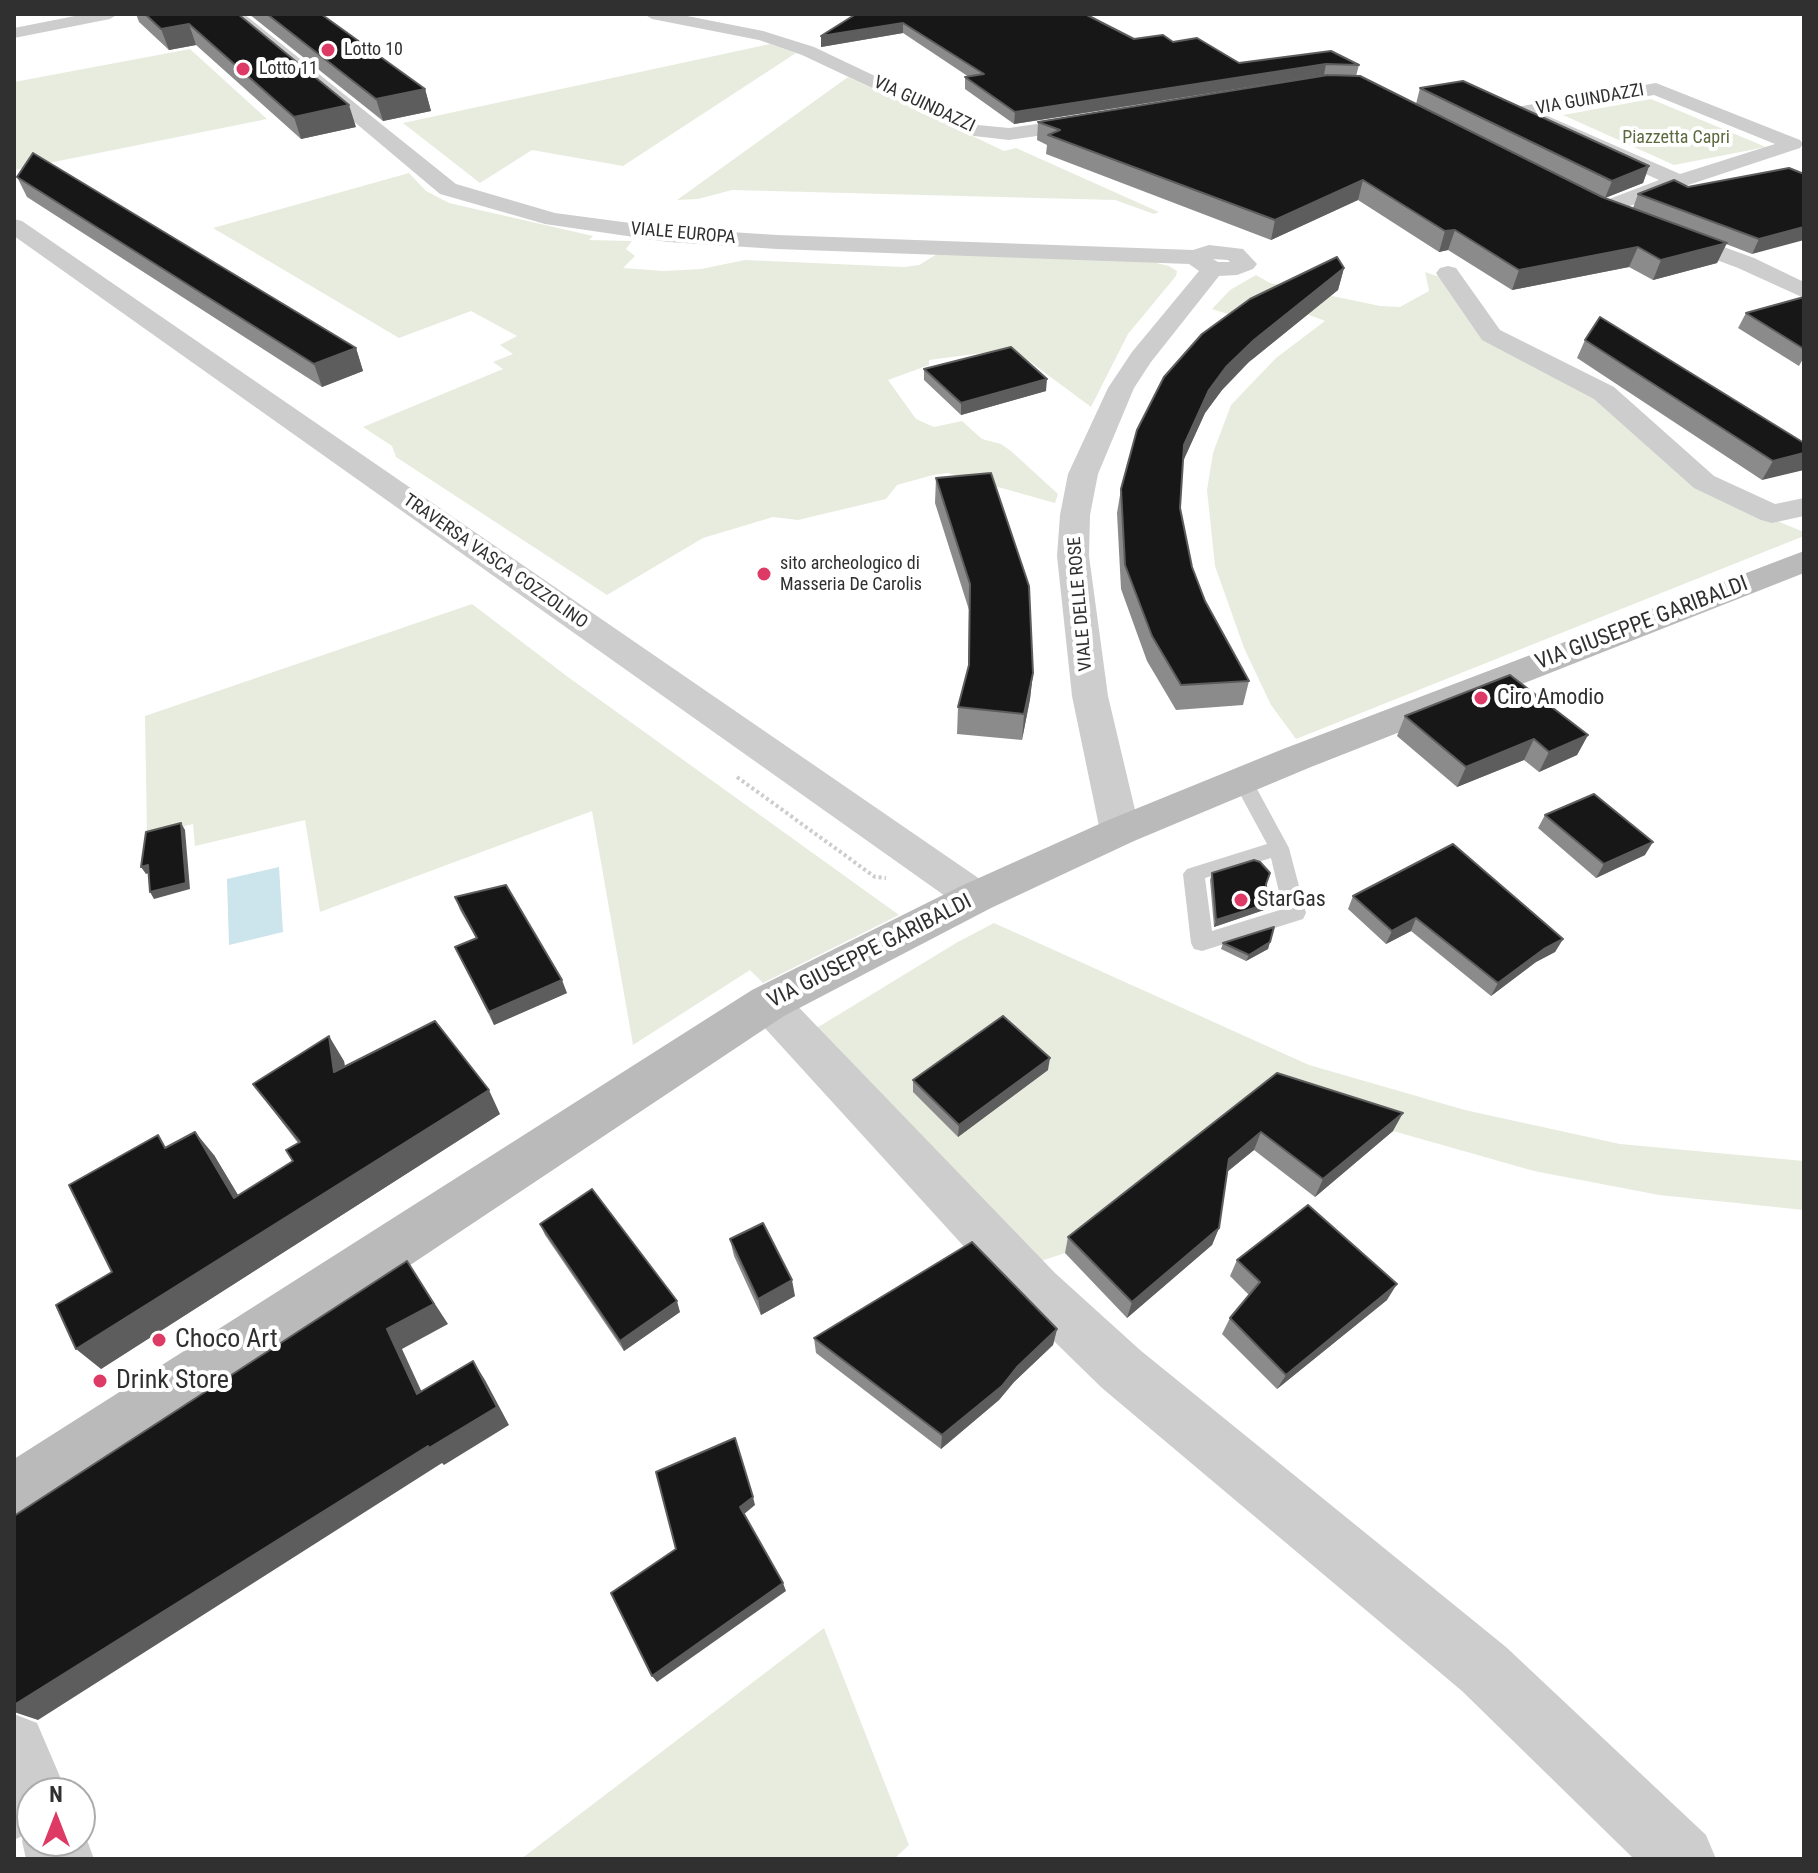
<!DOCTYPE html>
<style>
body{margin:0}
#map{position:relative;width:1818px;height:1873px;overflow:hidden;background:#fff;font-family:"Roboto Condensed",sans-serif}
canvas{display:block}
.frame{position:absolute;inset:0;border:16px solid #303030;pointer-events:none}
.north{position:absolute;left:16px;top:1777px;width:80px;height:80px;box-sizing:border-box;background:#fff;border:2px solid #acacac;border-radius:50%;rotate:0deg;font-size:22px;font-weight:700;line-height:32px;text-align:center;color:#303030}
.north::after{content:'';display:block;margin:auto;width:28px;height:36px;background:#dd3b65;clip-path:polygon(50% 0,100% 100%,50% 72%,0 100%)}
</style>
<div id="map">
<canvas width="1818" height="1873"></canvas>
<div class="frame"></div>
<div class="north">N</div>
</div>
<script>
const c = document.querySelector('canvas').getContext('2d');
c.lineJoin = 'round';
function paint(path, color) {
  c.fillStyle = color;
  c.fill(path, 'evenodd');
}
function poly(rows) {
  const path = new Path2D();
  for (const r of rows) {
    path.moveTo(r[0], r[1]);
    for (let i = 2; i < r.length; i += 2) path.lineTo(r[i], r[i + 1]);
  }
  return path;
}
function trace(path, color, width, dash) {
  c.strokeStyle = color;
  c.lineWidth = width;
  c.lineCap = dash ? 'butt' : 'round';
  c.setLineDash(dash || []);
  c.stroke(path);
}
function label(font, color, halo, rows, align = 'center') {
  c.font = font + ' "Roboto Condensed",sans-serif';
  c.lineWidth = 8;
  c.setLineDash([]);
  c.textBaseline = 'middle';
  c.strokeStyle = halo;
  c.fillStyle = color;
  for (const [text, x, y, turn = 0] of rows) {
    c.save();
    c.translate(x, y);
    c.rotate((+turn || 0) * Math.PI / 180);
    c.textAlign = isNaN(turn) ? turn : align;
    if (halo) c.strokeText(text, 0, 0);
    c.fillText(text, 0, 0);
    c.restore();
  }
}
paint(poly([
 [770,44,796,53,623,166,532,150,480,183,403,123],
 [190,49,267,119,14,170,14,82],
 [848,77,1004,151,1016,148,1159,212,1154,214,1115,200,732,190,698,199,677,200],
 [1651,99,1766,147,1674,165,1563,115],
 [409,173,426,191,449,203,593,236,589,240,632,241,626,249,635,256,623,268,664,271,701,269,745,260,904,267,919,265,937,254,1152,262,1169,266,1177,271,1176,276,1128,334,1091,407,1013,349,929,360,929,365,888,380,916,419,934,427,962,421,982,439,1001,444,1011,451,1058,494,1055,503,948,473,933,475,897,485,886,499,798,520,773,517,703,538,607,595,396,457,392,446,363,427,503,369,493,362,513,354,500,345,517,336,471,311,399,338,213,228],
 [1425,272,1440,277,1474,325,1607,401,1772,519,1804,532,1804,536,1296,739,1271,705,1244,648,1215,566,1207,490,1213,453,1231,405,1276,358,1325,321,1276,302,1237,317,1212,309,1230,290,1256,275,1270,283,1380,306,1400,307,1429,291],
 [472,604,568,677,899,915,763,983,750,970,633,1045,592,811,320,912,305,820,195,846,193,824,147,836,145,716],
 [994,923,1309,1065,1465,1110,1620,1144,1804,1161,1804,1210,1659,1195,1534,1171,1393,1131,1270,1091,1065,1253,1038,1262,815,1029,956,943],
 [824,1628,909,1845,894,1859,521,1859]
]), '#e8ecde');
paint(poly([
 [279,867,283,932,229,945,227,879]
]), '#cce4eb');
trace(poly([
 [737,777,875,877,886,878]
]), '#cdcdcd', 4, [3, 3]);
paint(poly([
 [1244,776,1251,778,1289,848,1306,913,1303,919,1202,951,1194,949,1191,943,1183,874,1187,869,1267,844,1234,783,1244,776],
 [1271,858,1283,909,1212,931,1205,878,1271,858],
 [32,1792,35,1793,32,1793,32,1831,14,1840,14,1801,32,1792]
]), '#cdcdcd');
paint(poly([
 [85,14,118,14,110,19,14,38,14,28,85,14],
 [226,14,244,14,456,184,555,213,668,228,777,235,1193,250,1209,245,1243,249,1257,264,1253,269,1237,275,1219,276,1151,362,1134,388,1098,474,1090,515,1089,556,1108,696,1140,831,1134,841,1120,845,1106,841,1100,831,1072,696,1057,556,1060,515,1068,474,1108,388,1132,352,1199,271,1189,264,777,249,668,242,545,224,440,194,226,14],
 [1213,259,1228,260,1230,262,1218,262,1213,259],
 [644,14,677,14,763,31,814,47,978,125,1009,128,1092,116,1102,122,1092,128,1009,140,974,136,802,55,759,40,652,19,644,14],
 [1656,83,1800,140,1803,144,1800,148,1658,195,1604,216,1596,214,1593,209,1596,204,1659,180,1515,116,1512,112,1522,106,1656,83],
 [1654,95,1775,144,1680,174,1543,114,1654,95],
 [14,219,22,221,990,886,996,897,990,908,976,912,962,908,14,236,14,219],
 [1669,227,1754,258,1804,282,1804,298,1738,268,1661,239,1658,234,1661,229,1669,227],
 [1448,266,1456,268,1500,330,1614,387,1714,476,1775,504,1804,498,1804,516,1772,523,1761,520,1694,488,1594,399,1482,340,1436,273,1440,268,1448,266],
 [768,985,783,991,1055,1273,1140,1350,1506,1647,1706,1835,1716,1859,1634,1859,1462,1691,1102,1388,1019,1307,753,1015,746,1003,753,991,768,985],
 [14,1714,37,1723,67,1793,32,1793,32,1841,80,1841,80,1821,94,1859,26,1859,22,1841,29,1824,14,1818,14,1714]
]), '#cdcdcd');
paint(poly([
 [1804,551,1804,573,1311,767,1134,841,991,908,784,1016,35,1515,14,1524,14,1459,752,990,961,886,1106,821,1283,749,1804,551]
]), '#bababa');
paint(poly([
 [136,14,238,14,356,127,301,139,196,45,169,50,139,22],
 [249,14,321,14,425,89,431,111,383,121],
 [942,15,1134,39,1173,42,1239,63,1331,51,1359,65,1356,76,1416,104,1420,88,1649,166,1643,183,1605,198,1602,197,1633,208,1638,194,1688,187,1804,174,1752,254,1726,244,1717,263,1653,280,1629,267,1512,290,1448,250,1439,252,1358,200,1271,240,1046,154,1047,145,1037,140,1038,122,1327,75,1014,124,965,89,965,77,969,77,903,33,821,47,821,36],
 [17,177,356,348,363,371,322,387,27,197],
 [1344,268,1338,290,1249,362,1222,390,1205,413,1183,461,1180,508,1192,567,1205,601,1249,681,1243,705,1176,710,1147,661,1121,589,1117,513,1121,489],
 [1804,297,1804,357,1799,366,1738,328,1746,313],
 [1585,340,1804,443,1762,480,1577,358],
 [924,369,1046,391,961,415,924,380],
 [936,478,1033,673,1030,699,1022,740,957,734,958,707,968,669,969,610,935,503],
 [1405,716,1588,735,1577,755,1539,772,1524,760,1457,787,1397,736],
 [1545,815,1645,855,1596,878,1538,828],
 [1212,873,1266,885,1264,910,1214,927,1210,880],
 [1353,896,1563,939,1555,952,1536,962,1491,996,1411,931,1386,944,1348,909],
 [455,897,567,993,494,1025,455,947,476,938,460,910],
 [1270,942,1268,949,1246,961,1221,949,1223,943],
 [344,1061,345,1067,500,1114,101,1369,112,1272,168,1147,214,1155,238,1195,293,1161,298,1143,253,1084],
 [1048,1070,958,1137,913,1092,913,1080],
 [1277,1073,1393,1131,1315,1197,1254,1150,1227,1172,1219,1228,1212,1245,1127,1318,1065,1253,1068,1237],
 [540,1224,680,1312,624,1351,545,1235],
 [730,1239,795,1296,761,1315,734,1256],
 [1237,1260,1387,1300,1277,1389,1222,1334,1230,1318,1249,1295,1230,1276],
 [1057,1329,1053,1345,1014,1382,999,1400,941,1449,816,1353,814,1338]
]), '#8b8b8b');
paint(poly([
 [903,23,903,33,821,47,821,36],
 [189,24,196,45,169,50,161,29],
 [1326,64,1324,75,1014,124,1015,112],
 [425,89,431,111,383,121,376,99],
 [349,105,356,127,301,139,294,117],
 [1649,166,1643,183,1605,198,1612,181],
 [1363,180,1358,200,1271,240,1275,220],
 [1804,227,1804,240,1752,254,1759,239],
 [1455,230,1448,250,1439,252,1445,231],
 [1727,243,1717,263,1653,280,1661,260],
 [1638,247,1629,267,1512,290,1519,270],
 [1344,268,1338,290,1249,362,1222,390,1205,413,1180,468,1184,445,1209,390,1226,367,1254,340],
 [356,348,363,371,322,387,314,364],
 [1047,379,1046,391,961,415,961,403],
 [1804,453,1804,470,1762,480,1773,461],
 [1033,673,1030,699,1022,740,1024,714],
 [1588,735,1577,755,1539,772,1549,752],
 [1534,739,1524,760,1457,787,1466,767],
 [181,823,185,830,190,889,154,899,150,892],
 [1653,842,1645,855,1596,878,1604,864],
 [148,865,152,872,146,874,141,867],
 [1267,904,1264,910,1214,927,1216,920],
 [1416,918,1411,931,1386,944,1392,931],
 [1563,939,1555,952,1536,962,1491,996,1498,983,1544,949],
 [1270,942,1268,949,1246,961,1249,955],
 [562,980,567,993,494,1025,489,1012],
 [329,1036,344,1061,349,1096,334,1072],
 [1050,1058,1048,1070,958,1137,959,1125],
 [489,1090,500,1114,101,1369,76,1349],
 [1403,1113,1393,1131,1315,1197,1323,1179],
 [195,1132,214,1155,253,1220,234,1198],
 [1261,1132,1254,1150,1222,1176,1229,1159],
 [1219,1228,1212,1245,1127,1318,1132,1302],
 [407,1261,448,1324,402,1349,431,1412,417,1394,387,1329],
 [792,1280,795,1296,761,1315,758,1299],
 [1397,1284,1387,1300,1277,1389,1286,1375],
 [677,1301,680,1312,624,1351,620,1341],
 [1057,1329,1053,1345,1014,1382,999,1400,941,1449,942,1435],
 [473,1361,485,1380,509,1425,444,1465,442,1463,38,1720,14,1712,14,1705],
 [753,1497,755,1505,743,1515,740,1507],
 [783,1583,786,1591,657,1682,652,1676]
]), '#5d5d5d');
const building = poly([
 [145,14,238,14,349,105,294,117,189,24,161,29,145,14],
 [267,14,321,14,425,89,376,99,267,14],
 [856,14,940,14,942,15,951,14,1085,14,1134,39,1163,35,1173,42,1197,38,1239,63,1331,51,1359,65,1326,64,1015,112,965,77,984,74,903,23,821,36,856,14],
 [1328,75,1360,76,1602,197,1727,243,1661,260,1638,247,1519,270,1455,230,1445,231,1363,180,1275,220,1048,135,1060,130,1038,122,1328,75],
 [1463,81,1649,166,1612,181,1420,88,1463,81],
 [33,153,356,348,314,364,17,177,33,153],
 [1789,168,1804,174,1804,227,1759,239,1638,194,1674,180,1688,187,1789,168],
 [1337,257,1344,268,1254,340,1226,367,1209,390,1184,445,1180,508,1192,567,1205,601,1249,681,1181,685,1152,636,1125,565,1121,489,1137,430,1164,377,1202,334,1250,299,1337,257],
 [1804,297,1804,349,1746,313,1804,297],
 [1600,317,1804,443,1804,453,1773,461,1585,340,1600,317],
 [1011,347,1047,379,961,403,924,369,1011,347],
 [991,473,1029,586,1033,673,1024,714,958,707,969,665,970,584,936,478,991,473],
 [1510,675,1588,735,1549,752,1534,739,1466,767,1405,716,1510,675],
 [1594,794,1653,842,1604,864,1545,815,1594,794],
 [181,823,186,883,150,892,148,865,141,867,146,832,181,823],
 [1453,844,1563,939,1544,949,1498,983,1416,918,1392,931,1353,896,1453,844],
 [1254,860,1260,862,1270,873,1266,884,1267,904,1216,920,1212,873,1254,860],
 [506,885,562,980,489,1012,455,947,477,938,455,897,506,885],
 [1274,927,1270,942,1249,955,1223,943,1274,927],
 [1003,1016,1050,1058,959,1125,913,1080,1003,1016],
 [435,1021,489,1090,76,1349,56,1305,112,1272,69,1185,158,1135,165,1148,195,1132,234,1198,293,1161,286,1150,300,1142,253,1084,329,1036,334,1072,435,1021],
 [1277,1073,1403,1113,1323,1179,1261,1132,1229,1159,1219,1228,1132,1302,1068,1237,1277,1073],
 [592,1189,677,1301,620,1341,540,1224,592,1189],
 [1308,1205,1397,1284,1286,1375,1230,1318,1260,1282,1237,1260,1308,1205],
 [763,1223,792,1280,758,1299,730,1239,763,1223],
 [972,1242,1057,1329,1017,1367,1002,1386,942,1435,814,1338,972,1242],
 [407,1261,434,1304,387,1329,417,1394,473,1361,497,1407,429,1448,428,1446,14,1705,14,1516,407,1261],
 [735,1438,753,1497,740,1507,783,1583,652,1676,611,1593,676,1549,656,1472,735,1438]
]);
paint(building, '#171717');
trace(building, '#5d5d5d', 2);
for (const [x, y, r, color] of [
 [328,50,8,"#dd3b65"],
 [243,69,8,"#dd3b65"],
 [764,574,8,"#dd3b65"],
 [1481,698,8,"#dd3b65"],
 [1241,900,8,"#dd3b65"],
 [159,1340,8,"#dd3b65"],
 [100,1381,8,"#dd3b65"]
]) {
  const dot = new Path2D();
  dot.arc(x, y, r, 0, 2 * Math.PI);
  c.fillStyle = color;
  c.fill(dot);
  trace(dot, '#fff', 3);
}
label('18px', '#303030', '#fff', [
 ["Lotto 10",344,50],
 ["Lotto 11",259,69],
 ["sito archeologico di",780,564],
 ["Masseria De Carolis",780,585]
], 'left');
label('18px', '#303030', '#fff', [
 ["VIA GUINDAZZI",1590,100,-10],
 ["VIA GUINDAZZI",924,105,25],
 ["VIALE EUROPA",683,234,5],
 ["TRAVERSA VASCA COZZOLINO",495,562,35],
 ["VIALE DELLE ROSE",1081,604,-95]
]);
label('18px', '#5b6a3f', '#fff', [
 ["Piazzetta Capri",1676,138]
]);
label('22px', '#303030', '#fff', [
 ["VIA GIUSEPPE GARIBALDI",1642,624,-21],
 ["VIA GIUSEPPE GARIBALDI",870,952,-27]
]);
label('22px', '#303030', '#fff', [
 ["Ciro Amodio",1497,698],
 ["StarGas",1257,900]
], 'left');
label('26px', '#303030', '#fff', [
 ["Choco Art",175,1340],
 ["Drink Store",116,1381]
], 'left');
</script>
